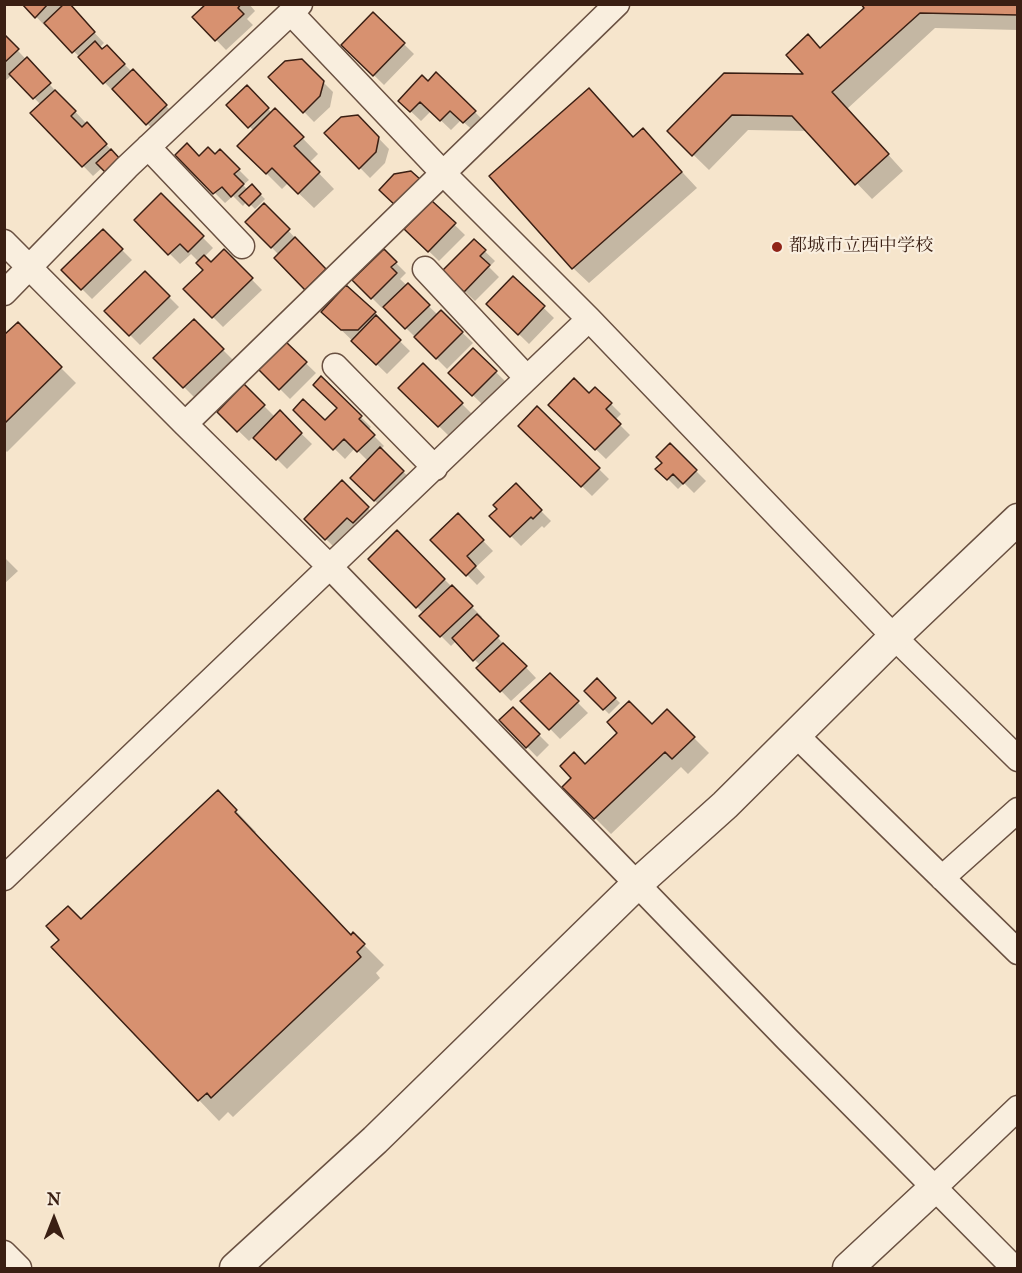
<!DOCTYPE html>
<meta charset="utf-8">
<style>
body{margin:0}
#map{position:relative;width:1022px;height:1273px;overflow:hidden;background:#f6e5cc;font-family:"IM FELL English",serif}
canvas{display:block}
.frame{position:absolute;inset:0;border:6px solid #3a1f13;pointer-events:none}
.north{position:absolute;left:24px;top:1189px;width:60px;height:60px;-webkit-text-stroke:4px #f9eede;paint-order:stroke;rotate:0deg;font-size:16px;font-weight:700;line-height:24px;text-align:center;color:#3a1f13}
.north::after{content:'';display:block;margin:auto;width:21px;height:27px;background:#3a1f13;clip-path:polygon(50% 0,100% 100%,50% 72%,0 100%)}
</style>
<div id="map">
<canvas width="1022" height="1273"></canvas>
<div class="frame"></div>
<div class="north">N</div>
</div>
<script>
const c = document.querySelector('canvas').getContext('2d');
c.lineJoin = 'round';
function paint(path, color) {
  c.fillStyle = color;
  c.fill(path, 'evenodd');
}
function poly(rows) {
  const path = new Path2D();
  for (const r of rows) {
    path.moveTo(r[0], r[1]);
    for (let i = 2; i < r.length; i += 2) path.lineTo(r[i], r[i + 1]);
  }
  return path;
}
function trace(path, color, width, dash) {
  c.strokeStyle = color;
  c.lineWidth = width;
  c.lineCap = dash ? 'butt' : 'round';
  c.setLineDash(dash || []);
  c.stroke(path);
}
function label(font, color, halo, rows, align = 'center') {
  c.font = font + ' "IM FELL English","Noto Serif JP",serif';
  c.lineWidth = 4.5;
  c.setLineDash([]);
  c.textBaseline = 'middle';
  c.strokeStyle = halo;
  c.fillStyle = color;
  for (const [text, x, y, turn = 0] of rows) {
    c.save();
    c.translate(x, y);
    c.rotate((+turn || 0) * Math.PI / 180);
    c.textAlign = isNaN(turn) ? turn : align;
    if (halo) c.strokeText(text, 0, 0);
    c.fillText(text, 0, 0);
    c.restore();
  }
}
paint(poly([
 [24,4,64,4,77,14,104,43,99,48,102,51,107,47,176,116,157,134,117,91,115,93,48,25,46,27],
 [208,4,249,4,255,11,247,19,253,25,226,50,194,17],
 [1018,4,1018,30,935,28,847,109,903,171,872,199,807,131,748,130,709,170,669,131,807,75,821,50,866,8],
 [373,14,414,54,384,85,343,45],
 [4,36,116,155,93,176,32,113,41,105,12,75,4,82],
 [301,60,333,92,330,107,314,122,270,77],
 [436,74,485,122,475,132,461,120,451,130,431,111,421,121,400,101,428,83],
 [247,87,272,113,275,110,318,154,309,163,334,189,314,208,288,183,282,189,239,146,254,131,228,105],
 [357,116,389,149,385,163,370,178,326,133],
 [643,130,697,188,589,283,573,268,634,138],
 [220,151,249,180,243,185,248,190,252,186,265,199,255,209,247,201,243,206,233,196,225,203,177,155,199,158,215,156],
 [161,195,213,248,204,257,211,264,224,251,262,290,223,327,185,289,205,270,199,262,191,254,180,264,136,220],
 [432,203,465,235,439,261,406,229],
 [264,205,335,280,316,299,276,258,279,255,247,222],
 [103,231,132,260,92,299,63,270],
 [474,241,495,261,489,267,499,277,475,301,444,271],
 [384,251,406,273,400,279,438,315,441,312,473,343,447,369,384,306,382,308,354,280],
 [145,273,179,307,140,345,106,311],
 [513,278,554,318,529,344,488,304],
 [375,313,385,323,383,325,410,351,387,374,333,322],
 [194,321,233,360,194,397,155,358],
 [18,325,76,383,7,452,4,449,4,338],
 [285,343,316,373,290,399,260,369],
 [473,350,506,382,483,405,450,373],
 [423,365,472,414,449,436,400,388],
 [321,378,371,427,368,430,384,446,380,450,414,482,385,511,352,478,368,461,355,448,345,459,295,410,325,422,339,408],
 [244,386,275,417,280,413,312,444,287,469,254,436,249,441,219,412],
 [589,395,611,404,621,414,615,420,630,435,606,459,550,405],
 [537,408,609,479,592,496,520,426],
 [670,445,706,481,694,493,684,483,678,489,658,469,664,463],
 [342,483,378,518,337,550,306,519],
 [515,485,551,521,544,528,542,526,521,546,491,516],
 [458,515,493,551,476,567,485,577,477,585,433,540],
 [397,532,482,617,480,619,536,678,511,701,479,668,481,666,456,641,451,646,421,616,424,614,370,559],
 [4,557,18,571,4,584],
 [550,675,588,713,560,739,523,701],
 [597,680,620,703,609,714,586,691],
 [513,709,549,745,537,757,501,720],
 [667,711,709,753,688,774,681,767,611,834,564,787,586,766,652,726],
 [218,792,256,832,254,834,351,936,353,934,384,965,376,973,380,978,233,1117,228,1112,219,1121,53,947]
]), '#0003');
const building = poly([
 [22,4,48,4,35,18,22,4],
 [64,4,70,4,95,32,72,53,44,23,64,4],
 [206,4,241,4,238,8,244,14,215,41,192,17,206,4],
 [861,4,1018,4,1018,15,920,13,832,92,889,154,855,185,792,116,732,115,692,156,667,131,724,73,803,74,786,55,808,34,820,48,864,8,861,4],
 [373,12,405,43,373,76,341,45,373,12],
 [4,34,19,49,4,63,4,34],
 [95,41,102,49,107,45,125,64,103,84,78,57,95,41],
 [27,57,51,83,33,99,9,74,27,57],
 [302,59,324,81,320,96,303,113,268,77,285,61,302,59],
 [133,69,167,105,146,125,112,89,133,69],
 [436,72,476,111,463,123,450,111,440,121,420,102,410,112,398,101,422,75,428,81,436,72],
 [247,85,269,108,248,128,226,105,247,85],
 [589,88,633,137,643,128,682,172,572,269,489,176,589,88],
 [55,90,76,111,71,116,82,127,87,122,107,144,82,167,30,113,55,90],
 [275,108,304,137,294,146,320,172,298,194,272,168,266,174,237,146,275,108],
 [358,115,379,137,376,152,359,169,324,133,341,117,358,115],
 [187,143,199,156,208,147,215,154,220,149,240,169,234,174,244,184,231,197,222,187,213,194,175,155,187,143],
 [111,149,121,160,106,173,96,163,111,149],
 [411,171,421,180,397,207,379,190,394,174,411,171],
 [252,184,261,194,249,206,239,196,252,184],
 [161,193,204,236,188,252,180,244,168,255,134,220,161,193],
 [432,201,456,223,428,252,404,229,432,201],
 [264,203,290,229,271,248,245,222,264,203],
 [103,229,123,249,81,290,61,270,103,229],
 [295,237,326,269,305,290,274,258,295,237],
 [474,239,486,250,480,256,490,265,464,292,442,271,474,239],
 [224,249,253,278,212,318,183,289,203,270,196,263,204,255,211,262,224,249],
 [384,249,397,262,391,267,397,273,371,299,352,280,384,249],
 [145,271,170,296,129,336,104,311,145,271],
 [513,276,545,306,518,335,486,304,513,276],
 [408,283,430,305,405,329,383,307,408,283],
 [346,285,376,312,358,330,341,330,321,312,346,285],
 [441,310,463,332,436,359,414,337,441,310],
 [376,315,401,340,376,365,351,341,376,315],
 [194,319,224,349,183,388,153,358,194,319],
 [18,322,62,367,4,424,4,335,18,322],
 [285,341,307,362,279,390,258,369,285,341],
 [473,348,497,371,472,396,448,373,473,348],
 [423,363,463,403,438,427,398,388,423,363],
 [321,376,362,416,359,419,375,435,357,452,344,439,333,450,293,410,303,399,325,420,337,408,313,385,321,376],
 [574,378,589,393,595,387,612,403,606,409,621,424,595,450,548,405,574,378],
 [244,384,265,405,237,432,217,412,244,384],
 [537,406,600,468,581,487,518,426,537,406],
 [280,410,302,433,276,460,253,438,280,410],
 [670,443,697,470,683,484,673,474,667,480,655,469,662,463,656,457,670,443],
 [380,447,404,471,374,501,350,478,380,447],
 [342,480,369,507,353,523,347,518,325,540,304,519,342,480],
 [516,483,542,510,533,519,531,517,510,537,489,516,497,509,493,505,516,483],
 [458,513,484,540,467,556,476,566,466,576,430,540,458,513],
 [397,530,445,579,416,608,368,559,397,530],
 [452,585,473,606,440,637,419,616,452,585],
 [477,614,499,636,473,661,452,638,477,614],
 [503,643,527,666,500,692,476,668,503,643],
 [550,673,579,701,549,730,520,701,550,673],
 [597,678,616,698,603,710,584,691,597,678],
 [629,701,652,724,667,709,695,737,672,759,665,752,594,819,562,787,571,778,560,766,574,752,585,764,617,733,607,722,629,701],
 [513,707,540,734,526,748,499,720,513,707],
 [218,790,237,810,235,812,351,935,353,932,365,944,357,952,361,957,211,1098,207,1093,198,1101,51,947,59,940,46,926,68,906,81,919,218,790]
]);
paint(building, '#d79170');
trace(building, '#3a1f13', 1.5);
const minor = poly([
 [291,13,444,174,589,319,894,637,1018,759],
 [148,147,242,246],
 [4,242,185,424,331,568,787,1039,1014,1268],
 [425,269,527,378],
 [4,293,127,167,300,4],
 [335,366,435,468],
 [185,424,617,4],
 [796,735,1018,952],
 [4,878,589,319],
 [942,878,1018,810],
 [934,1188,1018,1108],
 [4,1253,19,1268]
]);
const tertiary = poly([
 [235,1268,375,1140,637,884,725,805,894,637,1018,519],
 [848,1268,934,1188]
]);
trace(minor, '#695041', 27);
trace(tertiary, '#695041', 33);
trace(minor, '#f9eede', 24);
trace(tertiary, '#f9eede', 30);
for (const [x, y, r, color] of [
 [777,247,6,"#8f2418"]
]) {
  const dot = new Path2D();
  dot.arc(x, y, r, 0, 2 * Math.PI);
  c.fillStyle = color;
  c.fill(dot);
  trace(dot, '#f9eede', 2);
}
label('18px', '#3a1f13', '#f9eede', [
 ["都城市立西中学校",789,247]
], 'left');
</script>
